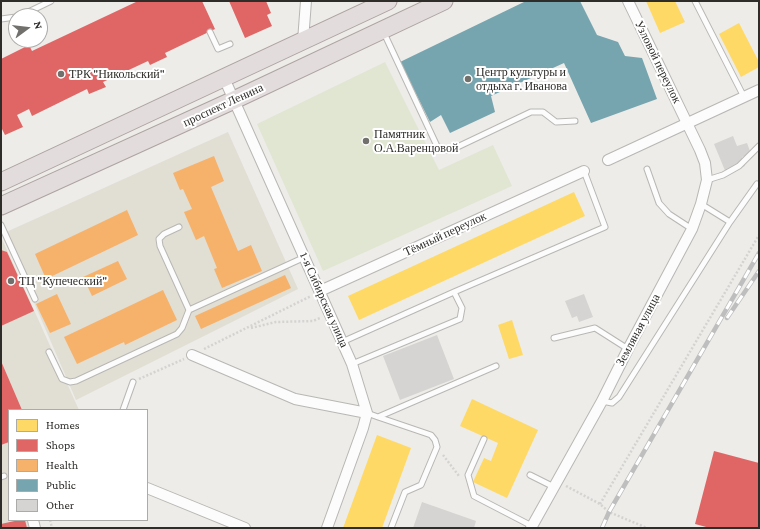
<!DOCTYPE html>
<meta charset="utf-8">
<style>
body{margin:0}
#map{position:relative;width:760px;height:529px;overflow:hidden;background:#edece8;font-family:"Crimson Pro",serif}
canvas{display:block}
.frame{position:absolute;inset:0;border:2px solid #2e2d2a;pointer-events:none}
.legend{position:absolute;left:8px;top:409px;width:140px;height:112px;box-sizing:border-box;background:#fff;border:1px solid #ababaa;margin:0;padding:5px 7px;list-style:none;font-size:12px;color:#2e2d2a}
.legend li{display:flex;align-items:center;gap:8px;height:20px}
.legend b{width:20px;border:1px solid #ababaa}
.north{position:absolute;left:8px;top:8px;width:40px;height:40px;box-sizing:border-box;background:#fff;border:1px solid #ababaa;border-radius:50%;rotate:75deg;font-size:11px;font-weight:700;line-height:16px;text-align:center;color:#2e2d2a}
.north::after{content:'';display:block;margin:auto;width:14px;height:18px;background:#71706c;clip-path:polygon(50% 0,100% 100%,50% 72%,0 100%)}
</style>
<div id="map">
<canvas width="760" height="529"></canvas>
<div class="frame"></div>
<ul class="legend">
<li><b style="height:11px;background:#ffd966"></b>Homes</li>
<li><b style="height:11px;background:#e06666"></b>Shops</li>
<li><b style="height:11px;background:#f6b26b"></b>Health</li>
<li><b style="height:11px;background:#76a5af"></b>Public</li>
<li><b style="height:11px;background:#d6d4d2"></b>Other</li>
</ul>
<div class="north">N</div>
</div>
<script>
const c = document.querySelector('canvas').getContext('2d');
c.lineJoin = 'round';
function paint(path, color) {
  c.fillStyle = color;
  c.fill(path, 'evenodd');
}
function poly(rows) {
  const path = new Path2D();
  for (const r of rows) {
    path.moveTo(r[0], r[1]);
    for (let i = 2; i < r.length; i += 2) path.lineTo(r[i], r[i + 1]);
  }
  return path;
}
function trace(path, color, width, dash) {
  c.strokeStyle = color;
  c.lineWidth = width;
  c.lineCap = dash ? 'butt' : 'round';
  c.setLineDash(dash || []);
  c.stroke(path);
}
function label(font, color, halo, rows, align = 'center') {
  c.font = font + ' "Crimson Pro",serif';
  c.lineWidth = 4;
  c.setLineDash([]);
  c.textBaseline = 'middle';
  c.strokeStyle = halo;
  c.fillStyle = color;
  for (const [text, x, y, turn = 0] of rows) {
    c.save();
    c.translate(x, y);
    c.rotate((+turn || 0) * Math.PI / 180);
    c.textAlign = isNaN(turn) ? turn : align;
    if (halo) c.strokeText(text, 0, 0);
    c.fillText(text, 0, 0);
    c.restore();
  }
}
paint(poly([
 [228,132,298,289,76,400,4,233],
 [1,237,79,410,9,410,9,520,30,520,32,528,1,528]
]), '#e1ded4');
paint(poly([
 [385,62,439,170,493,145,512,186,323,271,257,124]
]), '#e0e6d2');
paint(poly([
 [646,1,675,1,685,22,660,33],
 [739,23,759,62,759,67,741,77,719,34],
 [574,192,585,216,359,320,348,296],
 [512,320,523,355,509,359,498,325],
 [472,399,538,430,507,498,473,482,484,458,491,461,498,443,460,426],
 [377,435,411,448,382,528,343,528]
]), '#ffd966');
paint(poly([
 [138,1,202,1,215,29,165,53,167,57,150,65,148,61,103,82,106,87,89,94,87,89,32,116,29,109,17,115,23,127,5,135,1,127,1,59,29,45,32,51],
 [229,1,266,1,271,13,267,15,272,26,245,38],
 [1,250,7,252,34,311,1,326],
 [1,361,22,410,9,410,9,442,1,445],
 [714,451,759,463,759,528,710,528,695,524],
 [19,520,25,520,27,528,1,528,1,524]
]), '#e06666');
paint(poly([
 [214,156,224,181,211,187,238,251,251,245,262,271,222,288,214,269,217,268,204,236,196,240,184,212,192,209,183,189,180,190,173,173],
 [127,210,138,235,46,279,35,254],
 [118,261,127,279,92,296,83,277],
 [285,275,291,288,201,329,195,316],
 [163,290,177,320,125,345,124,342,77,364,64,337],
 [57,294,71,324,50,333,36,304]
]), '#f6b26b');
paint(poly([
 [526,1,580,1,597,35,618,42,625,56,642,58,657,99,591,123,564,63,491,96,495,112,450,133,441,115,430,122,400,62]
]), '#76a5af');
paint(poly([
 [733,136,737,146,747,143,751,154,742,157,745,166,726,173,714,144],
 [584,294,593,317,579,322,577,316,572,318,565,301],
 [437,335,454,379,400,400,383,356],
 [422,502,476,521,474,528,413,528]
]), '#d6d4d2');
const service = poly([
 [695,1,744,97],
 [20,16,51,1],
 [1,19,16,17],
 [210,32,218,49,230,44],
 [384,33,437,146,443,150,451,150,531,112,543,112,556,122,575,121],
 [647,169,659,203,669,214,692,229],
 [707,180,723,175,739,166,759,146],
 [701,204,730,222,757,184],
 [1,225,35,299],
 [179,227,164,234,159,239,160,246,189,310,305,257],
 [554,338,595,328,628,349],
 [342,342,454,292,605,227,584,171],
 [49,352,62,379,70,382,76,381,177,334,182,328,189,310],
 [352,364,460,319,462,308,454,292],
 [602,401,612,403,619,397,730,222],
 [123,410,133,382],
 [367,413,378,417,496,366],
 [378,417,431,435,435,440,437,447,421,485,405,492,391,528],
 [484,439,468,475,474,496,532,526],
 [530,475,554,487],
 [1,477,4,476]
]);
const minor = poly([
 [303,41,306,1],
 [224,78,352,364,367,413,363,428,327,528],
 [608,160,759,90],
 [320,291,584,171],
 [192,355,295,399,367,413],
 [147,488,245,528],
 [33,520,35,528],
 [531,528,602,401,628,349,692,229,701,204,707,180,705,163,700,150,628,1]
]);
const trunk = poly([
 [1,182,388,1],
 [1,206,234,100,444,1]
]);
trace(service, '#b8b7b4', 7);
trace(minor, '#b8b7b4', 12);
trace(trunk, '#ada3a2', 19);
trace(poly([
 [251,328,276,322,313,321,320,318],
 [204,349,311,296],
 [139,379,184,359],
 [443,455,459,476],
 [566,486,600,504,609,512,647,528],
 [600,504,759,235],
 [50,520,52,528]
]), '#d4d3d2', 2.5, [2, 2]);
trace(service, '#fcfcfc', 5);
trace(minor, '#fcfcfc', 10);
trace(trunk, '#e2dcdc', 17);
const rail = poly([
 [727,318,759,271],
 [602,528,609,512,759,253]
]);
trace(rail, '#bebebe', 4.5);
trace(rail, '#fff', 3, [9]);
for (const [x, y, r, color] of [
 [61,74,4,"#71706c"],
 [468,79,4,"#71706c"],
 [366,141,4,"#71706c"],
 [11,281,4,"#71706c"]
]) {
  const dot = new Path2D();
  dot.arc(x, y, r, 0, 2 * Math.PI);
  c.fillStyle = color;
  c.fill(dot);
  trace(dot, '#fff', 1.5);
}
label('12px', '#2e2d2a', '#fff', [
 ["Узловой переулок",658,62,64],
 ["проспект Ленина",223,105,-25],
 ["Тёмный переулок",445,234,-25],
 ["1-я Сибирская улица",324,300,66],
 ["Земляная улица",638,330,-62]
]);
label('12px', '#2e2d2a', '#fff', [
 ["Центр культуры и",476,72],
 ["отдыха г. Иванова",476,86],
 ["ТРК \"Никольский\"",69,74],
 ["Памятник",374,134],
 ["О.А.Варенцовой",374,148],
 ["ТЦ \"Купеческий\"",19,281]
], 'left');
</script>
